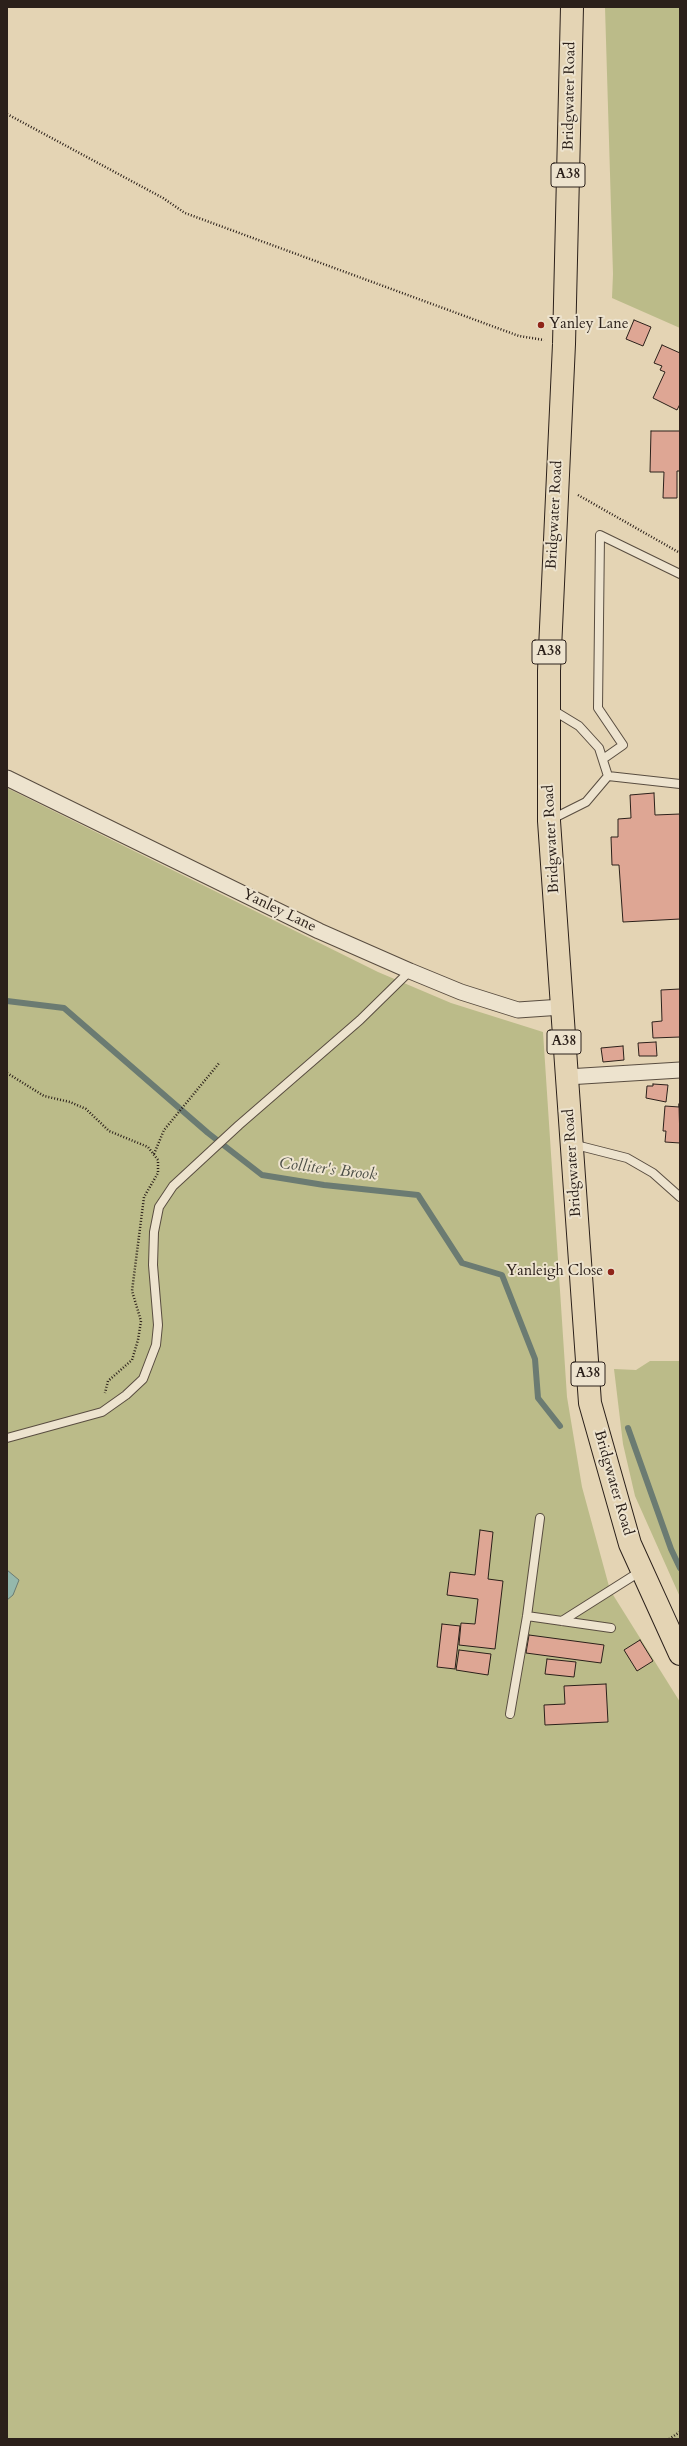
<!DOCTYPE html>
<style>
body{margin:0}
#map{position:relative;width:687px;height:2446px;overflow:hidden;background:#e4d4b4;font-family:Cardo,serif}
canvas{display:block}
.frame{position:absolute;inset:0;border:8px solid #2b201a;pointer-events:none}
</style>
<div id="map">
<canvas width="687" height="2446"></canvas>
<div class="frame"></div>
</div>
<script>
const c = document.querySelector('canvas').getContext('2d');
c.lineJoin = 'round';
function paint(path, color) {
  c.fillStyle = color;
  c.fill(path, 'evenodd');
}
function poly(rows) {
  const path = new Path2D();
  for (const r of rows) {
    path.moveTo(r[0], r[1]);
    for (let i = 2; i < r.length; i += 2) path.lineTo(r[i], r[i + 1]);
  }
  return path;
}
function trace(path, color, width, dash) {
  c.strokeStyle = color;
  c.lineWidth = width;
  c.lineCap = dash ? 'butt' : 'round';
  c.setLineDash(dash || []);
  c.stroke(path);
}
function label(font, color, halo, rows, align = 'center') {
  c.font = font + ' Cardo,serif';
  c.lineWidth = 4;
  c.setLineDash([]);
  c.textBaseline = 'middle';
  c.strokeStyle = halo;
  c.fillStyle = color;
  for (const [text, x, y, turn = 0] of rows) {
    c.save();
    c.translate(x, y);
    c.rotate((+turn || 0) * Math.PI / 180);
    c.textAlign = isNaN(turn) ? turn : align;
    if (halo) c.strokeText(text, 0, 0);
    c.fillText(text, 0, 0);
    c.restore();
  }
}
paint(poly([
 [605,7,680,7,680,328,612,298,613,274],
 [7,788,378,972,451,1003,543,1032,567,1397,582,1487,610,1590,680,1702,680,2439,7,2439],
 [650,1361,680,1361,680,1597,635,1496,623,1444,614,1369,636,1370]
]), '#bbbb89');
const water = poly([
 [7,1570,19,1580,13,1595,7,1600,7,1570]
]);
paint(water, '#95b8ac');
trace(water, '#6b7b72', 1);
trace(poly([
 [7,1001,64,1008,208,1133,262,1175,324,1185,418,1195,462,1263,502,1275,535,1359,538,1398,560,1426],
 [628,1428,671,1549,680,1568]
]), '#6b7b72', 6);
const building = poly([
 [634,320,651,327,643,346,626,339,634,320],
 [662,345,680,353,680,404,677,410,653,398,665,372,660,370,662,366,654,363,662,345],
 [651,431,680,431,680,471,677,471,677,498,663,498,664,472,650,472,651,431],
 [654,793,655,815,680,814,680,919,623,922,619,865,612,865,611,837,618,837,618,819,631,818,630,795,654,793],
 [680,989,680,1037,653,1038,652,1022,662,1021,661,990,680,989],
 [656,1042,657,1056,639,1056,638,1043,656,1042],
 [623,1046,624,1060,603,1062,601,1048,623,1046],
 [653,1084,668,1085,666,1102,646,1098,647,1086,653,1086,653,1084],
 [679,1104,680,1143,665,1142,666,1131,663,1131,665,1106,679,1107,679,1104],
 [480,1530,493,1532,488,1579,503,1581,495,1649,459,1645,461,1623,475,1624,478,1599,447,1595,450,1572,475,1575,480,1530],
 [442,1624,460,1626,455,1669,437,1667,442,1624],
 [529,1635,604,1645,601,1663,526,1653,529,1635],
 [640,1640,653,1661,637,1671,624,1650,640,1640],
 [459,1650,491,1654,488,1675,456,1670,459,1650],
 [547,1659,576,1662,574,1677,545,1674,547,1659],
 [606,1684,608,1722,545,1725,544,1705,565,1704,564,1686,606,1684]
]);
paint(building, '#dea694');
trace(building, '#2b201a', 1);
const service = poly([
 [603,759,623,745,598,708,600,535,680,574],
 [608,776,680,784],
 [550,820,586,802,608,776,599,748,579,726,551,709],
 [572,1144,627,1158,653,1173,680,1197],
 [7,1438,102,1412,126,1395,143,1379,156,1345,158,1325,153,1265,154,1232,159,1207,173,1186,239,1125,360,1020,410,971],
 [527,1616,611,1628],
 [562,1621,641,1571],
 [510,1714,527,1616,540,1518]
]);
const minor = poly([
 [7,778,319,931,410,971,461,992,518,1010,562,1007],
 [567,1077,680,1070]
]);
const trunk = poly([
 [572,7,564,344,549,671,549,821,562,1007,590,1403,630,1544,680,1654]
]);
trace(service, '#594d40', 10);
trace(minor, '#594d40', 17);
trace(trunk, '#2b201a', 24);
trace(poly([
 [7,114,163,198,185,213,519,336,544,340],
 [578,495,680,553],
 [7,1073,44,1096,70,1102,86,1109,109,1131,148,1147,158,1160,158,1173,144,1197,132,1291,141,1321,138,1340,132,1360,108,1381,105,1393],
 [154,1154,164,1130,220,1062],
 [669,2439,680,2432]
]), '#2b201a', 2.5, [1, 2]);
trace(service, '#ede3ce', 8);
trace(minor, '#ede3ce', 15);
trace(trunk, '#e4d4b4', 22);
for (const [x, y, r, color] of [
 [541,325,4,"#8f2418"],
 [611,1272,4,"#8f2418"]
]) {
  const dot = new Path2D();
  dot.arc(x, y, r, 0, 2 * Math.PI);
  c.fillStyle = color;
  c.fill(dot);
  trace(dot, '#ede3ce', 1.5);
}
for (const [x, y, w] of [
 [568,175,34],
 [549,652,34],
 [564,1042,34],
 [588,1374,34]
]) {
  const box = new Path2D();
  box.roundRect(x - w / 2, y - 12, w, 24, 3);
  c.fillStyle = '#ede3ce';
  c.fill(box);
  trace(box, '#2b201a', 1);
}
label('bold 14px', '#2b201a', null, [
 ["A38",568,175],
 ["A38",549,652],
 ["A38",564,1042],
 ["A38",588,1374]
]);
label('15px', '#2b201a', '#ede3ce', [
 ["Bridgwater Road",570,96,-89],
 ["Bridgwater Road",555,515,-87],
 ["Bridgwater Road",552,839,-93],
 ["Yanley Lane",279,911,26],
 ["Bridgwater Road",573,1163,-94],
 ["Bridgwater Road",613,1483,74]
]);
label('15px', '#2b201a', '#ede3ce', [
 ["Yanley Lane",549,325],
 ["Yanleigh Close",603,1272,"right"]
], 'left');
label('italic 16px', '#4b4e46', '#ede3ce', [
 ["Colliter's Brook",328,1170,7]
]);
</script>
